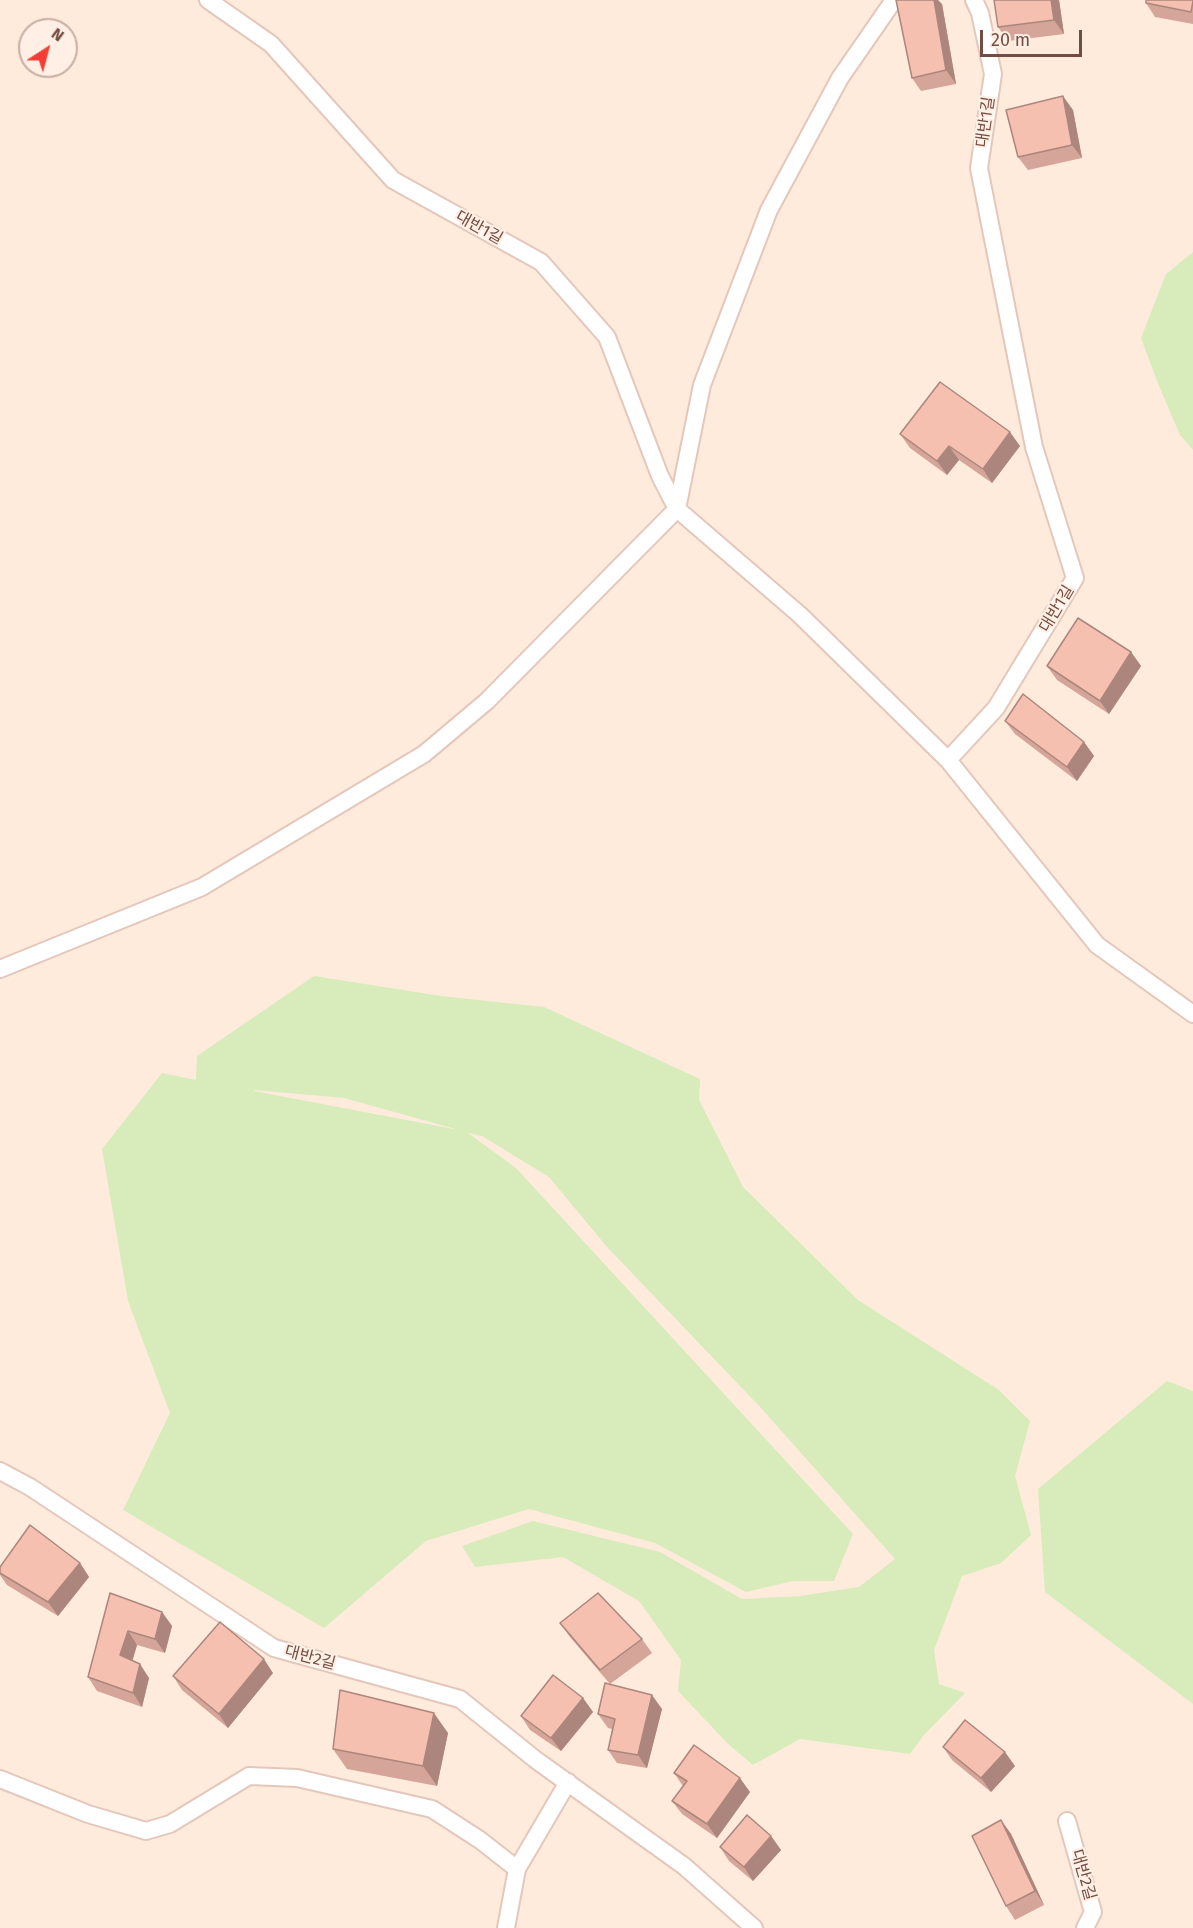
<!DOCTYPE html>
<meta charset="utf-8">
<style>
body{margin:0}
#map{position:relative;width:1193px;height:1928px;overflow:hidden;background:#feebdc;font-family:"Fira Sans",sans-serif}
canvas{display:block}
.north{position:absolute;left:18px;top:18px;width:60px;height:60px;box-sizing:border-box;background:#ffefe4;border:2px solid #c7aea4;border-radius:50%;rotate:36deg;font-size:16px;font-weight:700;line-height:24px;text-align:center;color:#744c43}
.north::after{content:'';display:block;margin:auto;width:21px;height:27px;background:#f43e35;clip-path:polygon(50% 0,100% 100%,50% 72%,0 100%)}
.scale{position:absolute;left:980px;top:30px;width:102px;height:27px;box-sizing:border-box;border:3px solid #744c43;border-top:0;padding-left:8px;font-size:18px;line-height:21px;white-space:nowrap;color:#744c43;-webkit-text-stroke:4px #ffefe4;paint-order:stroke}
</style>
<div id="map">
<canvas width="1193" height="1928"></canvas>
<div class="north">N</div>
<div class="scale">20 m</div>
</div>
<script>
const c = document.querySelector('canvas').getContext('2d');
c.lineJoin = 'round';
function paint(path, color) {
  c.fillStyle = color;
  c.fill(path, 'evenodd');
}
function poly(rows) {
  const path = new Path2D();
  for (const r of rows) {
    path.moveTo(r[0], r[1]);
    for (let i = 2; i < r.length; i += 2) path.lineTo(r[i], r[i + 1]);
  }
  return path;
}
function trace(path, color, width, dash) {
  c.strokeStyle = color;
  c.lineWidth = width;
  c.lineCap = dash ? 'butt' : 'round';
  c.setLineDash(dash || []);
  c.stroke(path);
}
function label(font, color, halo, rows, align = 'center') {
  c.font = font + ' "Fira Sans","Noto Sans KR",sans-serif';
  c.lineWidth = 4.5;
  c.setLineDash([]);
  c.textBaseline = 'middle';
  c.strokeStyle = halo;
  c.fillStyle = color;
  for (const [text, x, y, turn = 0] of rows) {
    c.save();
    c.translate(x, y);
    c.rotate((+turn || 0) * Math.PI / 180);
    c.textAlign = isNaN(turn) ? turn : align;
    if (halo) c.strokeText(text, 0, 0);
    c.fillText(text, 0, 0);
    c.restore();
  }
}
paint(poly([
 [1193,252,1193,450,1180,435,1159,386,1141,338,1166,274],
 [314,976,441,996,544,1007,700,1079,699,1100,743,1187,858,1300,999,1390,1030,1421,1015,1476,1031,1535,1001,1563,962,1576,934,1650,939,1684,965,1693,923,1736,910,1754,800,1739,753,1765,728,1744,678,1691,681,1660,639,1601,563,1557,475,1567,462,1546,533,1521,660,1552,742,1599,800,1596,859,1587,895,1559,762,1409,607,1247,549,1177,482,1136,468,1133,516,1168,853,1534,834,1581,793,1581,746,1592,655,1543,529,1509,426,1541,324,1628,123,1510,170,1413,128,1301,102,1149,162,1073,196,1080,197,1056],
 [255,1090,344,1098,459,1130,254,1091],
 [1167,1381,1193,1391,1193,1704,1045,1592,1038,1489]
]), '#d7ecba');
const service = poly([
 [208,0,271,44,393,180,541,262,607,337,660,476,677,509,800,615,948,760,996,708,1075,578,1034,447,979,168,993,74,980,13,974,0],
 [677,509,702,385,769,210,840,78,894,0],
 [948,760,1097,945,1193,1014],
 [0,969,202,887,424,754,487,701,677,509],
 [0,1471,30,1487,274,1648,460,1699,536,1760,684,1866,754,1928],
 [0,1779,88,1814,146,1831,170,1824,249,1776,297,1778,432,1809,480,1840,517,1869],
 [1067,1821,1093,1912,1085,1928],
 [506,1928,517,1869,568,1782]
]);
trace(service, '#e4c7bb', 20);
trace(service, '#fff', 16);
paint(poly([
 [1059,0,1064,34,1008,41,998,27],
 [1193,0,1193,24,1155,17,1146,3],
 [942,4,956,84,921,91,912,78],
 [1073,110,1082,158,1028,170,1018,157],
 [900,434,1020,446,992,483,959,460,947,475,910,448],
 [1131,652,1141,666,1109,714,1057,680,1047,666],
 [1005,721,1084,742,1094,756,1077,781,1015,734],
 [80,1563,89,1577,58,1616,7,1585,0,1575,0,1567],
 [110,1593,162,1612,172,1626,165,1653,137,1645,132,1661,149,1678,142,1707,97,1691,88,1677],
 [560,1623,642,1639,652,1653,610,1684,570,1637],
 [273,1673,228,1728,182,1690,173,1676],
 [583,1698,593,1712,561,1751,530,1730,521,1716],
 [662,1709,647,1768,617,1763,608,1750,612,1729,608,1728,598,1714],
 [448,1733,437,1786,347,1769,333,1749],
 [943,1747,1015,1766,991,1792,952,1760],
 [674,1773,750,1792,717,1838,682,1814,672,1801,683,1786],
 [1001,1820,1011,1834,1044,1905,1015,1920,1006,1906],
 [771,1836,781,1850,753,1881,729,1861,720,1847]
]), '#d4a598');
paint(poly([
 [934,0,938,0,942,4,956,84,946,70],
 [1051,0,1059,0,1064,34,1054,20],
 [1063,96,1073,110,1082,158,1072,145],
 [1010,432,1020,446,992,483,983,469],
 [949,446,959,460,947,475,937,461],
 [1131,652,1141,666,1109,714,1100,701],
 [1084,742,1094,756,1077,781,1067,767],
 [80,1563,89,1577,58,1616,48,1602],
 [162,1612,172,1626,165,1653,155,1639],
 [128,1631,137,1645,130,1669,120,1655],
 [264,1659,273,1673,228,1728,219,1714],
 [140,1664,149,1678,142,1707,133,1693],
 [652,1695,662,1709,647,1768,638,1755],
 [583,1698,593,1712,561,1751,551,1738],
 [434,1713,448,1733,437,1786,423,1766],
 [1005,1752,1015,1766,991,1792,981,1778],
 [740,1778,750,1792,717,1838,707,1824],
 [1001,1820,1011,1834,1044,1905,1035,1891],
 [771,1836,781,1850,753,1881,744,1867]
]), '#ac867c');
const building = poly([
 [896,0,934,0,946,70,912,78,896,0],
 [994,0,1051,0,1054,20,998,27,994,0],
 [1146,0,1193,0,1193,1,1191,12,1146,3,1146,0],
 [1063,96,1072,145,1018,157,1006,110,1063,96],
 [940,382,1010,432,983,469,949,446,937,461,900,434,940,382],
 [1078,618,1131,652,1100,701,1047,666,1078,618],
 [1023,694,1084,742,1067,767,1005,721,1023,694],
 [30,1525,80,1563,48,1602,0,1573,0,1567,30,1525],
 [110,1593,162,1612,155,1639,128,1631,120,1655,140,1664,133,1693,88,1677,110,1593],
 [598,1593,642,1639,600,1670,560,1623,598,1593],
 [220,1622,264,1659,219,1714,173,1676,220,1622],
 [553,1675,583,1698,551,1738,521,1716,553,1675],
 [605,1683,652,1695,638,1755,608,1750,615,1719,598,1714,605,1683],
 [340,1690,434,1713,423,1766,333,1749,340,1690],
 [965,1720,1005,1752,981,1778,943,1747,965,1720],
 [694,1745,740,1778,707,1824,672,1801,687,1781,674,1773,694,1745],
 [747,1815,771,1836,744,1867,720,1847,747,1815],
 [1001,1820,1035,1891,1006,1906,972,1836,1001,1820]
]);
paint(building, '#f6c0b1');
trace(building, '#ac867c', 1.5);
label('16px', '#744c43', '#ffefe4', [
 ["대반1길",986,122,-82],
 ["대반1길",479,228,29],
 ["대반1길",1057,609,-59],
 ["대반2길",310,1658,15],
 ["대반2길",1083,1875,74]
]);
</script>
